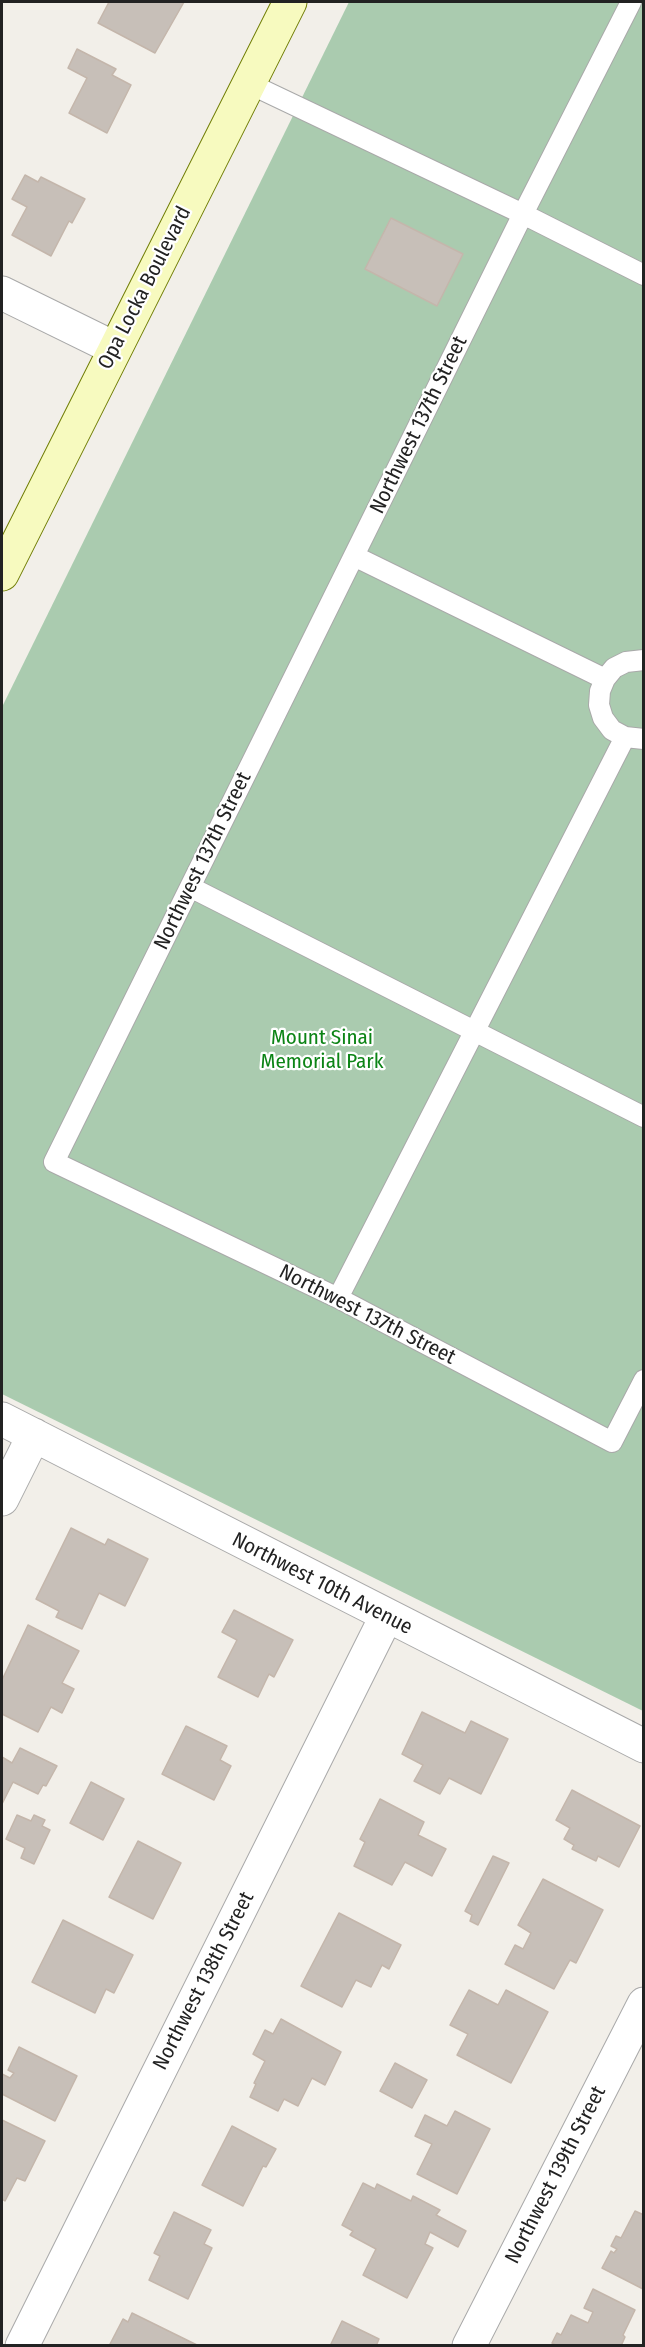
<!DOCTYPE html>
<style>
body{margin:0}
#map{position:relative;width:645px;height:2347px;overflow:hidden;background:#f2efe9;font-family:"Fira Sans Condensed",sans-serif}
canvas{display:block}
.frame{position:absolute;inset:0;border:3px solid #222;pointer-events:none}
</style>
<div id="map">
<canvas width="645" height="2347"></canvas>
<div class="frame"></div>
</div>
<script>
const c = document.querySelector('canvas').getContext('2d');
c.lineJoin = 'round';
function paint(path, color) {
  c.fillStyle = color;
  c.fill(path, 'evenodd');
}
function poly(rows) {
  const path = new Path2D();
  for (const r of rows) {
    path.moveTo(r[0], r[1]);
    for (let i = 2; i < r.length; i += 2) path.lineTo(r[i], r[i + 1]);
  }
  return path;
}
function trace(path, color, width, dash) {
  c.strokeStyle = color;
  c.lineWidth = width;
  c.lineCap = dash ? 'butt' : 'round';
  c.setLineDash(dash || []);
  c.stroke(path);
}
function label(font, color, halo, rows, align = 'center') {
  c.font = font + ' "Fira Sans Condensed",sans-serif';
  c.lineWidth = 4.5;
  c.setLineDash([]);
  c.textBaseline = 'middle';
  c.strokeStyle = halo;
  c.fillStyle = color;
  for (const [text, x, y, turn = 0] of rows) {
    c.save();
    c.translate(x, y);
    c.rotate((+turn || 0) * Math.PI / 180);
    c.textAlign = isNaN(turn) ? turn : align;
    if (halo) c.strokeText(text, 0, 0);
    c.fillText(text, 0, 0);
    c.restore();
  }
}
paint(poly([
 [349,2,643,2,643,1711,2,1394,2,707]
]), '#aacbaf');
const building = poly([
 [109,2,184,2,155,53,98,23,109,2],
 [77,49,116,69,112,75,131,85,107,133,69,113,87,78,68,68,77,49],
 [25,175,38,182,41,177,85,199,72,223,69,221,51,256,12,235,27,207,12,199,25,175],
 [391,218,463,254,437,306,365,269,391,218],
 [71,1528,105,1545,108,1539,148,1559,125,1606,99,1593,82,1629,56,1617,59,1611,36,1599,71,1528],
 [234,1610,293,1640,274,1677,269,1674,258,1697,218,1677,237,1640,222,1632,234,1610],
 [28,1625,79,1651,62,1683,74,1689,62,1713,51,1707,38,1732,2,1714,2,1680,28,1625],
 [422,1712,465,1733,471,1721,508,1739,481,1794,449,1778,440,1794,414,1781,423,1765,402,1754,422,1712],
 [186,1726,227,1746,220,1760,231,1766,214,1800,162,1774,186,1726],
 [20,1748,57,1766,46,1786,43,1785,38,1794,13,1782,2,1804,2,1757,12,1763,20,1748],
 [91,1782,124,1799,103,1840,70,1823,91,1782],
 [572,1790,640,1826,619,1867,598,1856,596,1861,572,1849,574,1845,564,1839,570,1828,556,1820,572,1790],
 [380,1799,424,1822,418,1835,446,1849,432,1876,405,1862,392,1885,354,1866,365,1842,360,1839,380,1799],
 [17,1815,31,1821,34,1815,45,1820,42,1826,50,1830,34,1864,21,1858,25,1848,6,1839,17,1815],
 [138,1841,181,1863,153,1919,109,1897,138,1841],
 [493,1856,509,1863,478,1925,470,1921,472,1915,465,1911,493,1856],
 [543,1879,603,1910,576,1963,570,1960,554,1989,505,1964,515,1945,523,1949,531,1933,518,1925,543,1879],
 [339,1913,401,1945,389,1969,382,1965,371,1987,356,1980,342,2007,301,1986,339,1913],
 [63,1920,133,1955,114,1993,106,1989,95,2013,32,1982,63,1920],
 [469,1990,498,2005,506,1990,548,2012,511,2083,457,2055,468,2034,450,2025,469,1990],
 [281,2019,341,2052,325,2085,312,2078,298,2106,284,2099,278,2111,250,2097,256,2084,254,2083,265,2061,253,2054,265,2030,273,2034,281,2019],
 [19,2047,77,2076,55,2121,2,2094,2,2074,10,2078,14,2073,8,2070,19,2047],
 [395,2063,427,2080,412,2108,380,2091,395,2063],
 [455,2111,490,2129,457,2194,417,2174,432,2144,415,2136,425,2115,447,2126,455,2111],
 [2,2120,45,2141,25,2181,17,2178,5,2201,2,2199,2,2120],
 [232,2126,276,2149,266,2167,263,2166,243,2206,202,2185,232,2126],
 [363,2183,375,2189,377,2184,411,2201,413,2196,440,2210,436,2215,466,2231,458,2247,430,2232,425,2244,433,2248,407,2298,363,2275,376,2249,350,2235,353,2231,342,2225,363,2183],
 [635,2211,644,2215,643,2289,602,2268,611,2251,614,2253,617,2249,611,2246,616,2236,621,2238,635,2211],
 [174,2212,211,2230,204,2244,212,2248,188,2299,149,2280,160,2256,154,2253,174,2212],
 [593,2289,635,2310,623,2335,625,2337,621,2346,557,2346,552,2343,557,2333,561,2335,571,2315,588,2323,593,2312,584,2308,593,2289],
 [132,2313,199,2346,109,2346,123,2319,128,2322,132,2313],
 [342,2321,379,2339,376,2346,330,2346,342,2321]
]);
paint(building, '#c7bfb8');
trace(building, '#c4b6ab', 1.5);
const lane = poly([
 [631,2,523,214,54,1162,338,1298,612,1442,644,1380],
 [250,84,523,214,644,275],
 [354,556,605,679],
 [644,660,626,662,614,668,605,679,600,691,599,705,603,718,612,730,625,737,644,739],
 [190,887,644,1117],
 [338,1298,625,737]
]);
const street = poly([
 [2,293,114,348],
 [2,1419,644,1746],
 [2,1499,34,1435],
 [22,2346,386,1617],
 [469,2346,644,2004]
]);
const secondary = poly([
 [2,574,290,2]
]);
trace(lane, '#a9a9a9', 22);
trace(street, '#a9a9a9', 35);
trace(secondary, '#707d05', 35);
trace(lane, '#fff', 20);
trace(street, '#fff', 33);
trace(secondary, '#f7fabf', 33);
label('21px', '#222', '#fff', [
 ["Opa Locka Boulevard",145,288,-63],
 ["Northwest 137th Street",419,425,-64],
 ["Northwest 137th Street",203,861,-64],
 ["Northwest 137th Street",367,1315,27],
 ["Northwest 10th Avenue",322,1584,27],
 ["Northwest 138th Street",204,1981,-63],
 ["Northwest 139th Street",556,2175,-63]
]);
label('21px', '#0c8416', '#fff', [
 ["Mount Sinai",322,1038],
 ["Memorial Park",322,1062]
]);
</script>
